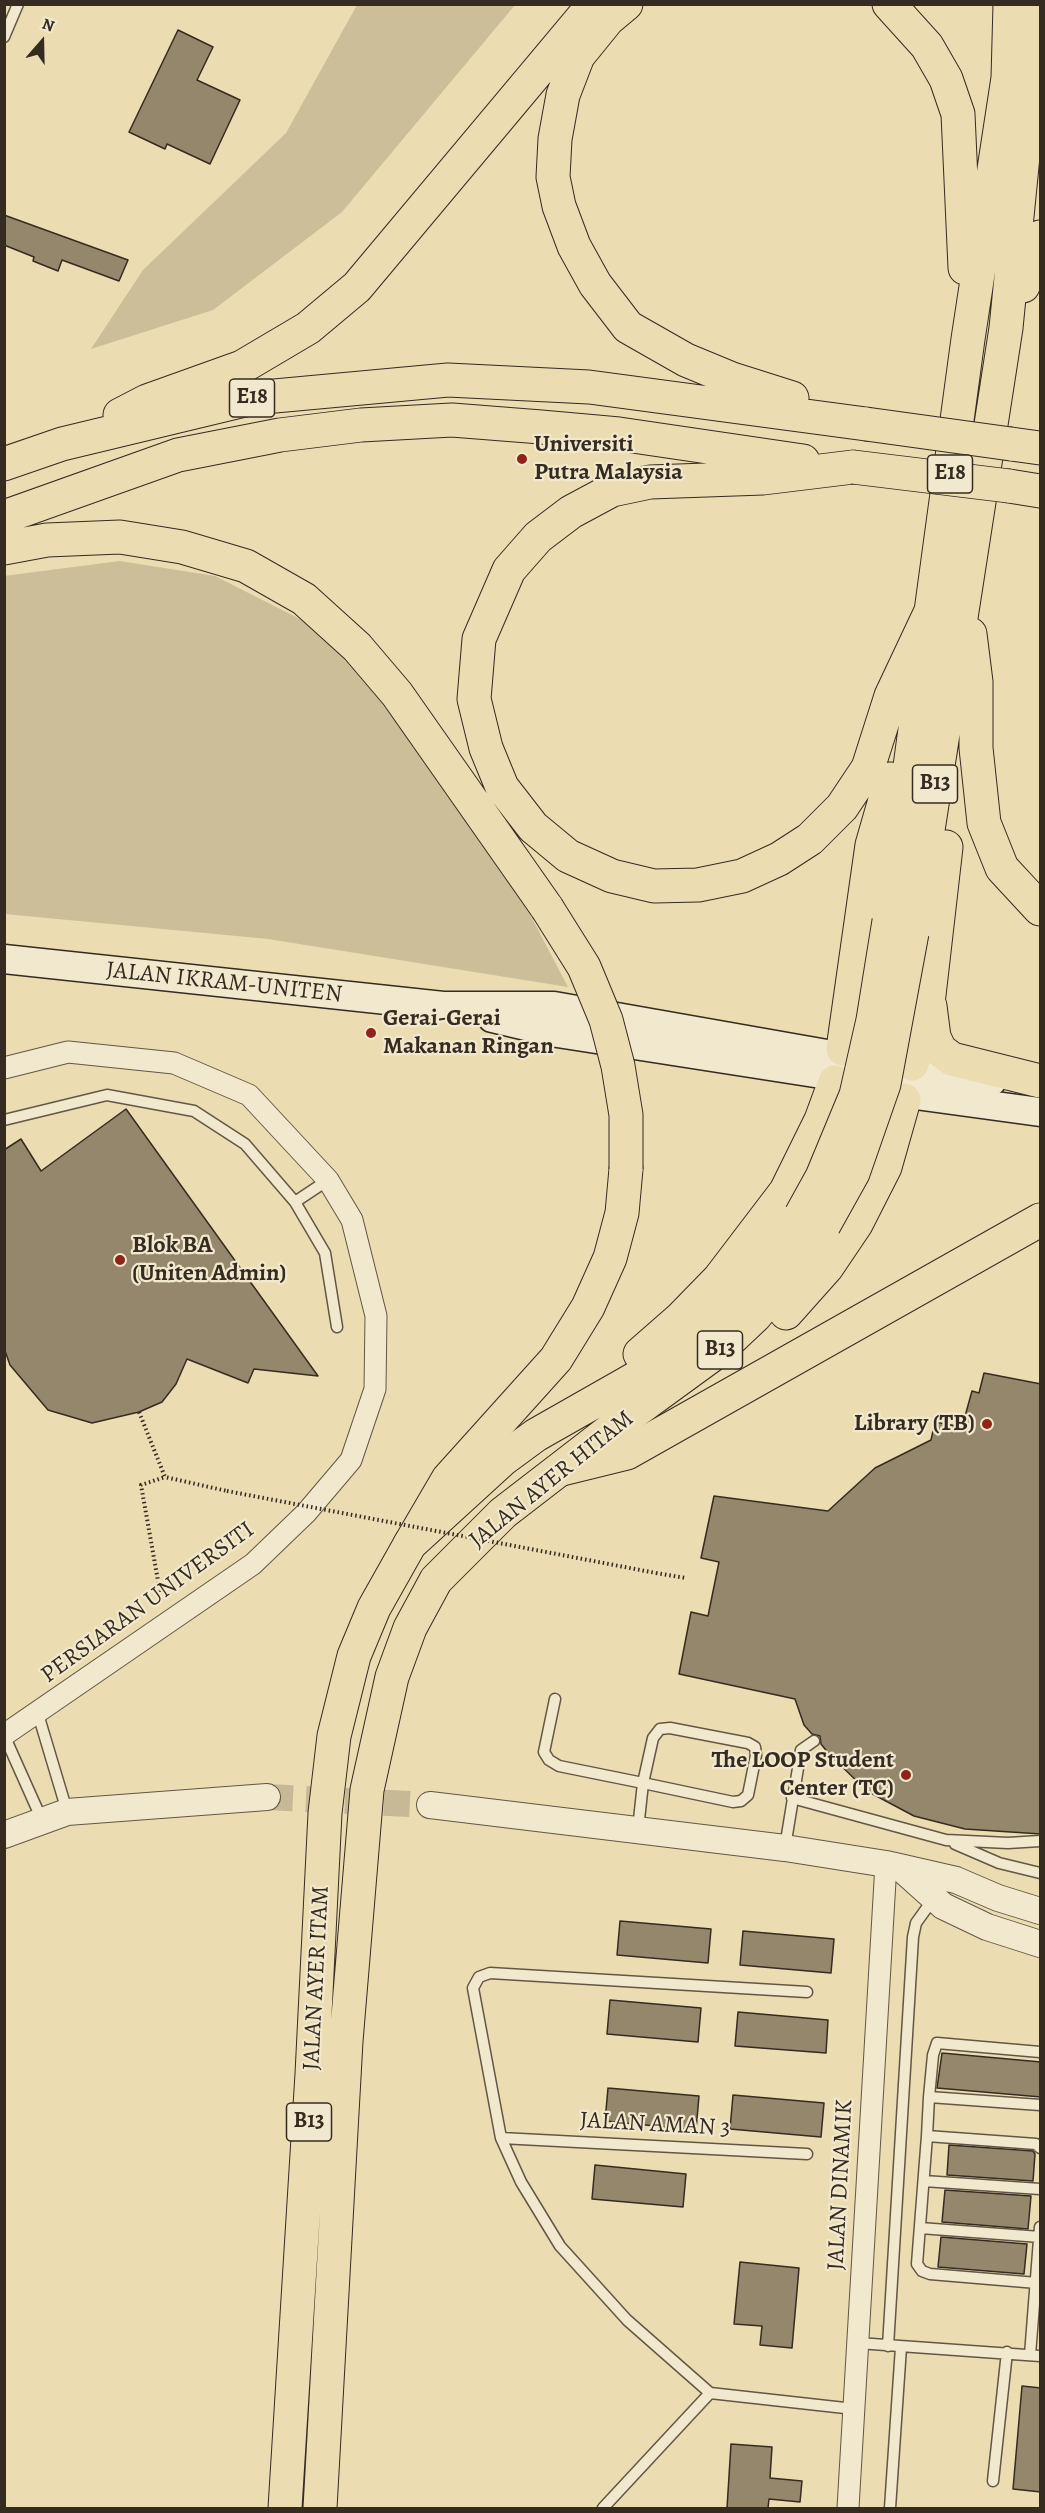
<!DOCTYPE html>
<style>
body{margin:0}
#map{position:relative;width:1045px;height:2513px;overflow:hidden;background:#ebdcb2;font-family:Alegreya,serif}
canvas{display:block}
.frame{position:absolute;inset:0;border:6px solid #352b21;pointer-events:none}
.north{position:absolute;left:12px;top:12px;width:60px;height:60px;-webkit-text-stroke:4px #f2e8cd;paint-order:stroke;rotate:20deg;font-size:16px;font-weight:700;line-height:24px;text-align:center;color:#352b21}
.north::after{content:'';display:block;margin:auto;width:21px;height:27px;background:#352b21;clip-path:polygon(50% 0,100% 100%,50% 72%,0 100%)}
</style>
<div id="map">
<canvas width="1045" height="2513"></canvas>
<div class="frame"></div>
<div class="north">N</div>
</div>
<script>
const c = document.querySelector('canvas').getContext('2d');
c.lineJoin = 'round';
function paint(path, color) {
  c.fillStyle = color;
  c.fill(path, 'evenodd');
}
function poly(rows) {
  const path = new Path2D();
  for (const r of rows) {
    path.moveTo(r[0], r[1]);
    for (let i = 2; i < r.length; i += 2) path.lineTo(r[i], r[i + 1]);
  }
  return path;
}
function trace(path, color, width, dash) {
  c.strokeStyle = color;
  c.lineWidth = width;
  c.lineCap = dash ? 'butt' : 'round';
  c.setLineDash(dash || []);
  c.stroke(path);
}
function label(font, color, halo, rows, align = 'center') {
  c.font = font + ' Alegreya,serif';
  c.lineWidth = 4.5;
  c.setLineDash([]);
  c.textBaseline = 'middle';
  c.strokeStyle = halo;
  c.fillStyle = color;
  for (const [text, x, y, turn = 0] of rows) {
    c.save();
    c.translate(x, y);
    c.rotate((+turn || 0) * Math.PI / 180);
    c.textAlign = isNaN(turn) ? turn : align;
    if (halo) c.strokeText(text, 0, 0);
    c.fillText(text, 0, 0);
    c.restore();
  }
}
paint(poly([
 [357,5,515,5,342,212,213,310,91,349,143,270,286,133],
 [120,561,215,576,300,619,364,673,525,905,568,987,268,939,5,914,4,576]
]), '#ccbe99');
const building = poly([
 [178,30,213,47,197,80,240,100,210,164,167,144,165,149,129,132,178,30],
 [4,215,128,260,119,281,62,260,58,271,33,261,34,257,4,245,4,215],
 [126,1109,318,1376,254,1369,248,1383,187,1359,176,1384,162,1402,139,1412,92,1423,48,1410,10,1365,4,1348,4,1150,21,1139,41,1171,126,1109],
 [984,1373,1041,1384,1041,1834,965,1829,914,1816,867,1791,829,1754,821,1744,820,1736,812,1734,804,1725,795,1699,679,1674,691,1612,708,1616,719,1562,701,1558,714,1496,828,1511,875,1468,931,1440,935,1422,962,1427,972,1391,979,1393,984,1373],
 [620,1921,711,1929,708,1963,617,1955,620,1921],
 [743,1931,834,1939,831,1973,740,1965,743,1931],
 [610,2000,701,2008,698,2042,607,2034,610,2000],
 [738,2012,828,2020,826,2053,735,2046,738,2012],
 [942,2053,1041,2062,1041,2097,937,2088,942,2053],
 [608,2088,699,2096,696,2130,605,2121,608,2088],
 [733,2095,824,2103,821,2137,730,2129,733,2095],
 [949,2145,1033,2151,1035,2154,1033,2181,947,2175,949,2145],
 [595,2165,686,2174,683,2207,592,2199,595,2165],
 [945,2190,1031,2196,1028,2229,942,2222,945,2190],
 [941,2237,1027,2244,1024,2274,938,2267,941,2237],
 [740,2262,799,2268,792,2348,760,2345,762,2326,734,2324,740,2262],
 [1022,2386,1041,2388,1041,2492,1013,2489,1022,2386],
 [731,2444,772,2447,770,2478,802,2481,800,2502,769,2499,768,2508,727,2508,731,2444]
]);
paint(building, '#94876c');
trace(building, '#352b21', 1.5);
trace(poly([
 [267,1797,430,1805]
]), '#c7b995', 26, [26, 13]);
const service = poly([
 [4,37,18,4],
 [4,1120,107,1095,194,1111,245,1144,295,1202,325,1253,337,1327],
 [295,1202,328,1180],
 [555,1699,544,1752,549,1760,559,1766,643,1783,733,1802,741,1801,748,1795,756,1755,755,1747,748,1743,670,1728,660,1729,653,1738,643,1783,638,1829],
 [38,1714,67,1811],
 [4,1735,42,1820],
 [792,1798,946,1840,1008,1843,1040,1841],
 [955,1844,999,1863,1040,1873],
 [785,1847,801,1750,814,1741],
 [807,1992,490,1973,479,1977,473,1988,501,2138,521,2182,560,2246,627,2320,710,2393,854,2409],
 [929,2097,933,2055,937,2043,1040,2052],
 [927,2136,929,2097,1040,2105],
 [501,2138,807,2154],
 [924,2181,1040,2189],
 [920,2228,1040,2237],
 [1037,2283,930,2274,922,2271,917,2264,927,2136,1036,2144,1040,2148],
 [858,2343,1040,2356],
 [888,2346,913,1937,916,1923,934,1898],
 [1030,2355,1040,2227],
 [993,2481,1007,2352],
 [603,2508,710,2393],
 [890,2508,901,2347]
]);
const minor = poly([
 [4,1068,68,1052,174,1063,249,1095,328,1180,352,1220,376,1316,375,1389,351,1460,306,1513,253,1564,4,1735],
 [848,2508,886,1864]
]);
const tertiary = poly([
 [430,1805,785,1848,886,1864,956,1880,998,1898,1040,1911],
 [4,1835,67,1812,267,1797],
 [904,1871,943,1906,987,1927,1040,1944]
]);
const secondary = poly([
 [4,959,443,1006,554,1006,838,1056],
 [492,1018,551,1032,834,1076],
 [913,1072,992,1081],
 [908,1094,1040,1112]
]);
const primary = poly([
 [786,1313,827,1267,856,1224,885,1167,904,1100],
 [640,1354,680,1319,719,1279,786,1191,821,1120,835,1082],
 [285,2508,312,2074,325,1813,334,1736,354,1656,374,1608,410,1544,502,1460,536,1435,645,1373,694,1339,731,1305,770,1260,801,1215],
 [320,2508,346,2041,367,1790,392,1677,410,1628,436,1580,503,1513,634,1412,719,1350,755,1316,788,1277,824,1225]
]);
const motorway = poly([
 [626,4,608,19,578,56,563,95,555,139,553,177,559,206,574,246,595,284,628,327,686,360,732,379,792,398],
 [889,4,927,46,946,79,958,114,965,268],
 [1023,286,1040,237],
 [120,415,147,401,242,367,308,328,357,287,594,4],
 [1011,444,1040,448],
 [4,464,62,444,253,398,448,380,589,387,866,424],
 [853,467,763,478,650,482,612,490,571,512,538,537,509,570,479,639,474,699,486,748,502,787,533,827,568,856,612,876,654,886,698,885,742,876,779,859,810,839,842,807,868,768,891,696,932,609],
 [1009,486,1040,491],
 [4,517,178,455,280,435,361,425,452,420,541,427,619,434,803,461],
 [4,548,47,540,120,537,182,547,246,566,304,599,357,647,397,694,547,908],
 [970,634,976,682,976,748,984,823,1002,868,1040,909],
 [889,921,968,339,1008,78,1010,4],
 [912,933,1006,328,1038,4],
 [930,1006,934,1037,940,1050,952,1059,1040,1081],
 [843,1049,872,845,891,779],
 [912,1064,929,995,946,847],
 [562,1469,627,1453,1040,1220],
 [410,1544,448,1479,556,1359,588,1307,610,1258,622,1213,626,1169]
]);
trace(service, '#625745', 13);
trace(minor, '#625745', 23);
trace(tertiary, '#625745', 28);
trace(secondary, '#352b21', 31);
trace(primary, '#352b21', 35);
trace(motorway, '#352b21', 35);
trace(poly([
 [139,1412,165,1477,227,1491],
 [656,1573,685,1578],
 [160,1592,141,1485,165,1477]
]), '#352b21', 4, [1.5, 3]);
trace(service, '#f2e8cd', 10);
trace(minor, '#f2e8cd', 21);
trace(tertiary, '#f2e8cd', 26);
trace(secondary, '#f2e8cd', 28);
trace(primary, '#ebdcb2', 33);
trace(motorway, '#ebdcb2', 33);
const motorwayBridge = poly([
 [866,424,1011,444],
 [853,467,1009,486],
 [547,908,584,967,606,1020,618,1066,626,1115,626,1169],
 [801,1215,822,1177,856,1095,873,1020,889,921],
 [824,1225,853,1173,884,1084,912,933]
]);
trace(motorwayBridge, '#352b21', 35, []);
trace(poly([
 [227,1491,656,1573]
]), '#352b21', 4, [1.5, 3]);
trace(motorwayBridge, '#ebdcb2', 33);
for (const [x, y, r, color] of [
 [522,459,6,"#8f2418"],
 [371,1033,6,"#8f2418"],
 [120,1260,6,"#8f2418"],
 [987,1424,6,"#8f2418"],
 [906,1775,6,"#8f2418"]
]) {
  const dot = new Path2D();
  dot.arc(x, y, r, 0, 2 * Math.PI);
  c.fillStyle = color;
  c.fill(dot);
  trace(dot, '#f2e8cd', 2);
}
for (const [x, y, w] of [
 [252,398,45],
 [950,474,45],
 [935,784,45],
 [720,1350,45],
 [309,2122,45]
]) {
  const box = new Path2D();
  box.roundRect(x - w / 2, y - 19, w, 38, 4.5);
  c.fillStyle = '#f2e8cd';
  c.fill(box);
  trace(box, '#352b21', 1.5);
}
label('bold 22px', '#352b21', null, [
 ["E18",252,398],
 ["E18",950,474],
 ["B13",935,784],
 ["B13",720,1350],
 ["B13",309,2122]
]);
label('bold 24px', '#352b21', '#f2e8cd', [
 ["Universiti",534,445],
 ["Putra Malaysia",534,473],
 ["Gerai-Gerai",383,1019],
 ["Makanan Ringan",383,1047],
 ["Blok BA",132,1246],
 ["(Uniten Admin)",132,1274],
 ["Library (TB)",975,1424,"right"],
 ["The LOOP Student",894,1761,"right"],
 ["Center (TC)",894,1789,"right"]
], 'left');
label('24px', '#352b21', '#f2e8cd', [
 ["JALAN IKRAM-UNITEN",224,983,6],
 ["JALAN AYER HITAM",552,1480,-39],
 ["PERSIARAN UNIVERSITI",148,1603,-36],
 ["JALAN AYER ITAM",317,1978,-87],
 ["JALAN AMAN 3",655,2125,3],
 ["JALAN DINAMIK",841,2185,-87]
]);
</script>
